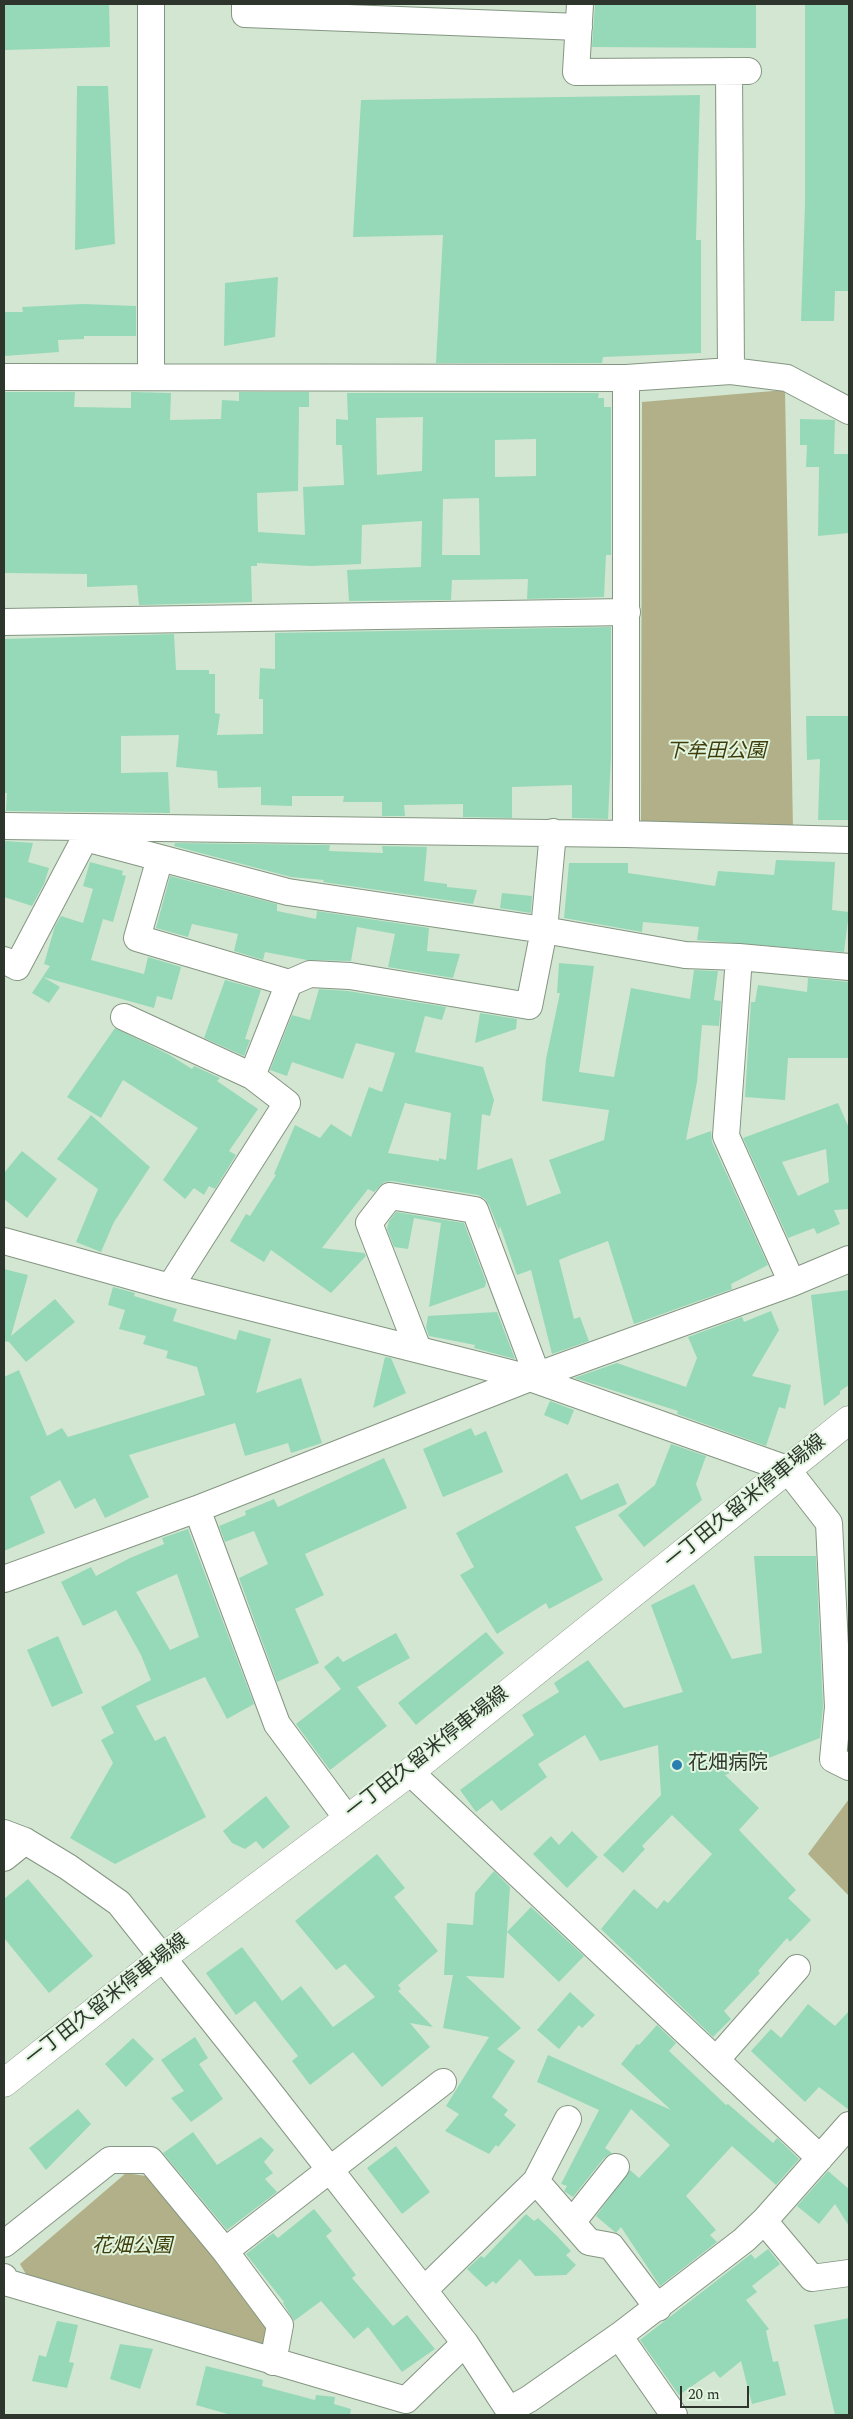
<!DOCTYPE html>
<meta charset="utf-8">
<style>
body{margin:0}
#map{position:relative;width:853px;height:2419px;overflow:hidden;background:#d3e6d1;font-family:Spectral,serif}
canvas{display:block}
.frame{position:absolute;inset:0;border:5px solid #2d352d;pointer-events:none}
.scale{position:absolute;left:680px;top:2386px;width:69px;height:22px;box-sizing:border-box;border:2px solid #2d352d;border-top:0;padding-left:6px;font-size:15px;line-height:18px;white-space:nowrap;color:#2d352d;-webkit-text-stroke:4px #e0f4de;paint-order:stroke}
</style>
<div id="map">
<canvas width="853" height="2419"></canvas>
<div class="frame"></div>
<div class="scale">20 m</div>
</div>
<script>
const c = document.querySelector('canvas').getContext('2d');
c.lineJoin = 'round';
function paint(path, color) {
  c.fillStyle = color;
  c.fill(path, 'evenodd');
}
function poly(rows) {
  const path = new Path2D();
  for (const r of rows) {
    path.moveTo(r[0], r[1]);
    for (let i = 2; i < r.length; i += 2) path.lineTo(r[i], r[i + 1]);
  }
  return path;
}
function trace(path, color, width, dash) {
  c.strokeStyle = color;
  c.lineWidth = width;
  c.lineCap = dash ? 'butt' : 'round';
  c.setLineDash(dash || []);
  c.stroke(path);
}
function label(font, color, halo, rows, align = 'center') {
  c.font = font + ' Spectral,"Noto Sans JP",serif';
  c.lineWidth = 4;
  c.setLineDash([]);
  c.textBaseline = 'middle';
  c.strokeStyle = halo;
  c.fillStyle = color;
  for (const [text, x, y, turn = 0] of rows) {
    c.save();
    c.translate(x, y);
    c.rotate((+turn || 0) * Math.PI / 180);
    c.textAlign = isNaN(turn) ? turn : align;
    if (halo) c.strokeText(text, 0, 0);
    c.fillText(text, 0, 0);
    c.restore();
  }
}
paint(poly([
 [785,390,793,830,641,827,642,402],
 [849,1799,849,1896,808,1854],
 [126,2173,152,2177,270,2323,263,2347,30,2281,20,2264]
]), '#b2b088');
paint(poly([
 [4,4,109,4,110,47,4,50],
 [595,4,754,4,756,5,756,48,592,47],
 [805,4,849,4,848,291,835,291,834,321,801,321,805,205],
 [77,86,108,86,115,244,75,250],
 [700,95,696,240,701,240,701,353,603,357,602,363,436,363,443,235,353,237,361,100],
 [278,277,275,337,224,346,225,283],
 [83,304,136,306,136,336,84,336,84,339,58,340,59,352,4,356,4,312,23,312,22,307],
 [4,392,75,392,74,407,131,408,131,392,171,393,170,420,221,419,222,400,239,401,239,392,309,392,309,407,299,407,298,491,257,493,258,532,305,535,303,487,344,485,342,445,336,445,336,419,348,420,347,393,599,393,598,398,604,398,604,407,611,407,611,555,606,555,604,597,527,599,528,579,452,580,451,600,349,601,347,570,421,567,422,521,362,525,361,564,311,566,257,563,257,566,251,566,252,602,139,605,137,585,87,587,87,574,4,573],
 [423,417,422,471,377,475,376,418],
 [536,439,536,476,495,477,495,440],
 [479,498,480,555,442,555,443,499],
 [800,419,835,420,834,454,849,454,849,533,818,536,819,467,806,467,807,445,800,445],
 [611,627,611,755,608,819,572,818,572,785,512,787,512,818,463,817,463,804,404,805,405,816,382,816,382,802,343,802,344,796,292,796,292,806,261,805,261,787,218,788,217,771,176,767,179,735,121,736,121,773,168,772,170,813,6,811,7,793,4,793,4,639,174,634,176,670,209,670,209,674,215,674,215,713,220,714,217,735,263,734,263,699,259,699,260,668,275,669,275,633],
 [806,716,849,716,849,820,818,820,820,759,807,760],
 [6,841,33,843,28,862,49,868,44,884,32,906,4,897,4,842],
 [175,843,330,845,329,851,383,853,382,846,427,847,424,881,447,884,447,887,477,890,473,904,323,882,324,880,291,877,174,846],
 [776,860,835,862,832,910,849,912,844,952,697,940,699,927,643,922,642,932,564,918,569,863,628,863,628,873,715,886,718,871,774,875],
 [90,862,123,871,122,875,126,876,113,922,103,919,91,960,144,974,148,957,181,967,172,1000,157,996,154,1008,43,977,60,987,49,1003,32,993,50,966,44,964,55,926,61,916,83,923,93,889,83,886],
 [170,876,277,904,277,911,316,919,317,911,429,928,427,951,460,954,453,978,388,967,395,934,357,927,351,961,307,960,265,952,263,960,234,951,238,934,192,924,188,937,156,928],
 [502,893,532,896,531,913,500,908],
 [559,963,594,966,579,1072,614,1077,631,988,690,999,694,970,718,971,714,1000,721,1001,719,1026,702,1025,697,1082,686,1140,711,1131,712,1142,768,1265,731,1284,732,1289,634,1324,608,1241,571,1255,559,1260,574,1319,580,1317,589,1341,552,1354,531,1270,517,1275,500,1226,499,1230,489,1205,485,1199,478,1195,392,1181,384,1182,374,1192,368,1189,322,1248,364,1253,366,1256,331,1293,271,1250,264,1262,230,1241,246,1214,250,1216,276,1175,274,1174,295,1125,320,1138,331,1124,351,1137,369,1087,382,1092,395,1053,356,1043,343,1079,292,1062,287,1076,270,1070,292,1015,310,1020,319,989,348,991,446,1007,442,1020,425,1016,415,1052,483,1067,494,1100,490,1116,482,1114,477,1170,512,1158,527,1206,561,1193,549,1160,604,1140,609,1110,542,1101,546,1059,560,993,557,993],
 [405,1103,451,1113,446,1160,439,1158,439,1161,388,1153],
 [808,978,849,982,849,1058,788,1058,785,1100,745,1097,751,1002,755,1002,758,985,807,992],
 [225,980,261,990,245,1039,250,1040,244,1056,204,1038],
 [480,1013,517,1019,516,1029,475,1043],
 [115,1028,168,1054,192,1069,194,1066,220,1078,217,1081,258,1109,229,1151,236,1155,215,1189,209,1186,204,1195,194,1188,185,1199,163,1180,198,1128,123,1080,101,1118,67,1097],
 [838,1103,849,1128,849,1209,834,1210,840,1224,817,1234,814,1228,788,1238,743,1138],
 [826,1149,829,1182,798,1196,782,1162],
 [91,1115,150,1167,114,1222,101,1252,76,1242,98,1189,57,1159],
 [22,1151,57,1179,27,1218,4,1199,4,1173],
 [396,1212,464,1223,486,1282,485,1287,429,1307,441,1223,414,1218,408,1249,394,1247,387,1229,389,1221],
 [4,1269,28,1275,11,1336,55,1299,75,1322,26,1362,9,1342,4,1341],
 [113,1287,135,1293,134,1296,177,1309,173,1321,236,1340,239,1330,271,1339,256,1393,301,1378,322,1443,291,1453,288,1443,245,1456,235,1423,129,1455,149,1497,105,1518,95,1498,75,1509,60,1480,30,1497,45,1533,4,1551,4,1377,19,1370,47,1436,62,1428,68,1437,205,1395,197,1367,166,1358,168,1351,143,1344,146,1336,119,1329,125,1310,108,1305],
 [849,1290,849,1385,840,1391,840,1394,824,1406,811,1295],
 [771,1311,779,1330,752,1376,791,1385,785,1409,779,1407,766,1446,677,1414,678,1411,574,1378,617,1363,686,1387,697,1358,688,1337,742,1317,744,1322],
 [497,1312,515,1359,474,1348,475,1345,429,1336,426,1328,428,1316],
 [385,1357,391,1358,406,1393,373,1408],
 [550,1401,574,1410,568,1425,544,1415],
 [471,1428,475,1436,486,1431,503,1472,443,1497,423,1449],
 [671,1444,706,1456,696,1484,702,1500,644,1547,618,1515,655,1485],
 [384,1458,407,1508,305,1554,324,1595,295,1609,319,1663,277,1682,239,1578,268,1564,254,1531,225,1542,219,1526,246,1515,245,1511,274,1499,278,1507],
 [567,1473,581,1500,618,1483,627,1504,575,1527,603,1580,549,1609,546,1603,497,1634,460,1575,474,1567,456,1533],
 [188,1529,254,1704,227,1719,205,1677,136,1706,155,1741,165,1736,206,1817,115,1864,70,1838,113,1763,101,1740,114,1733,101,1707,151,1680,141,1655,116,1610,83,1626,61,1582,91,1567,96,1576,130,1558,164,1544,162,1538],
 [177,1574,199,1637,170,1650,136,1592],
 [754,1556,816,1556,823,1706,820,1738,725,1775,759,1808,739,1830,796,1890,788,1898,811,1920,790,1942,787,1938,758,1971,760,1973,724,2011,731,2019,713,2037,601,1929,634,1889,657,1909,664,1900,668,1903,712,1854,672,1815,642,1846,645,1849,623,1873,603,1855,661,1795,658,1745,600,1761,585,1735,538,1764,547,1777,501,1811,492,1800,476,1812,460,1790,534,1735,522,1715,559,1692,554,1683,588,1660,624,1708,683,1692,651,1605,694,1584,732,1659,762,1653],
 [486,1632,504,1653,416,1725,398,1703],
 [396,1633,410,1658,357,1687,387,1726,330,1770,296,1724,341,1689,324,1667,338,1656,343,1662],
 [58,1636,83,1693,52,1707,27,1650],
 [266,1796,290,1827,263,1849,256,1841,245,1849,232,1843,223,1831],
 [572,1831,598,1857,567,1888,533,1854,551,1836,559,1845],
 [377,1854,405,1888,394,1897,438,1951,398,1985,401,1989,398,1991,433,2027,410,2023,430,2047,382,2087,353,2052,310,2085,292,2061,298,2056,255,2001,236,2015,206,1973,242,1947,282,2001,301,1986,333,2027,375,1997,345,1964,336,1970,295,1921],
 [494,1871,510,1887,504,1978,466,1976,521,2028,497,2049,515,2061,492,2097,508,2110,504,2115,516,2125,498,2147,496,2145,489,2154,445,2131,459,2114,446,2106,489,2037,443,2028,453,1975,444,1975,447,1923,473,1925,475,1893],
 [28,1879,93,1956,49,1993,4,1938,4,1899],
 [531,1907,584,1956,559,1982,507,1932],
 [570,1992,595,2015,582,2028,579,2025,559,2049,537,2030],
 [808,2004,835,2026,849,2011,849,2110,819,2087,805,2102,751,2051,771,2029,781,2038],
 [657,2025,676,2043,669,2051,726,2105,728,2104,773,2143,777,2138,799,2159,776,2185,732,2146,686,2196,716,2230,710,2235,717,2242,660,2286,621,2227,616,2233,596,2216,630,2170,639,2178,670,2145,631,2109,605,2148,612,2153,604,2158,573,2197,564,2191,567,2186,561,2184,599,2110,537,2082,548,2055,671,2110,621,2064,637,2044,639,2045],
 [195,2037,208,2058,199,2064,223,2099,191,2122,171,2098,184,2091,161,2060],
 [133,2038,154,2059,126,2087,105,2064],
 [78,2109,91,2124,46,2170,29,2148],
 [193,2132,217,2165,261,2137,274,2150,264,2162,273,2173,265,2179,277,2192,227,2230,163,2153],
 [396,2146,430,2192,402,2214,367,2168],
 [828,2171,849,2189,849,2226,835,2204,819,2224,797,2206],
 [314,2209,332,2231,326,2236,356,2275,352,2278,393,2326,407,2315,435,2349,402,2372,368,2327,354,2339,321,2301,294,2321,283,2303,284,2302,246,2254,273,2233,278,2238],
 [526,2214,534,2221,538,2218,557,2236,571,2251,566,2255,576,2265,566,2275,535,2276,520,2259,496,2284,493,2281,486,2287,467,2269,481,2256,484,2258],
 [768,2249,780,2264,752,2286,757,2292,746,2300,769,2329,766,2331,773,2362,778,2361,786,2395,752,2404,741,2361,720,2378,714,2371,679,2395,640,2340,751,2254,755,2259],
 [849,2318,849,2415,835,2415,814,2325],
 [57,2321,78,2325,69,2362,74,2363,67,2388,32,2381,39,2355,46,2357],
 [120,2344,153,2349,140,2389,110,2379],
 [206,2366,263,2380,262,2386,315,2400,316,2395,335,2397,334,2404,351,2409,350,2415,231,2415,196,2405]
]), '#96d9b8');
const minor = poly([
 [245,4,245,14,579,27],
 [580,4,576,72,748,71],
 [729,71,731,371],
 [4,377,626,378,731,371,787,378,849,411],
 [151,377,151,4],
 [626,378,626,834],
 [4,622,627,612],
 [4,826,626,834,849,840],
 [80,829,85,838,288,892,544,930,685,955,739,957,849,967],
 [160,858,137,938,289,983],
 [739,957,726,1136,792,1283],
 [4,960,17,967,85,838],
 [124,1017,252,1076],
 [4,1241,170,1287,530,1378,787,1469,829,1523,838,1707,833,1759,849,1767],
 [170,1287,287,1103,252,1076,289,983,310,974,350,976,529,1006,544,930,553,832],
 [418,1349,369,1223,390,1196,475,1210,537,1375],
 [197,1509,277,1724,346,1817],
 [4,1579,197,1509,530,1378,792,1283,849,1259],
 [410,1772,820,2158],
 [4,1833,25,1841,68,1867,119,1903,260,2080,465,2343,512,2415],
 [4,1858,25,1841],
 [716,2060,797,1968],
 [536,2181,568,2119],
 [573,2221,616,2167],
 [764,2221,812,2278,849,2273],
 [4,2244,110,2160,150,2160,225,2251,280,2325,273,2362],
 [225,2251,443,2082],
 [4,2277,5,2282,406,2400,465,2343],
 [424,2290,536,2181,589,2242,611,2246,658,2308],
 [619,2336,674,2415],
 [509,2410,529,2399,619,2336,744,2240,764,2221,849,2125]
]);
const major = poly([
 [4,2083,162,1958,410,1772,849,1420]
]);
trace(minor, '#849682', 28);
trace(major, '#849682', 29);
trace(minor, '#fff', 26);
trace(major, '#fff', 28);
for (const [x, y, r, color] of [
 [677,1765,6,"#297faf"]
]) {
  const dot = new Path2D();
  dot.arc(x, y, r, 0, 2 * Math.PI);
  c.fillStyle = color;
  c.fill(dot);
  trace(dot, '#e0f4de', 2);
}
label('italic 20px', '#3f3c09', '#e0f4de', [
 ["下牟田公園",716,753],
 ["花畑公園",132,2248]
]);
label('20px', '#2d352d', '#e0f4de', [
 ["一丁田久留米停車場線",746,1503,-39],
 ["一丁田久留米停車場線",428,1754,-38],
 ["一丁田久留米停車場線",108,2001,-38]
]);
label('20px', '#2d352d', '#e0f4de', [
 ["花畑病院",688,1765]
], 'left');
</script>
